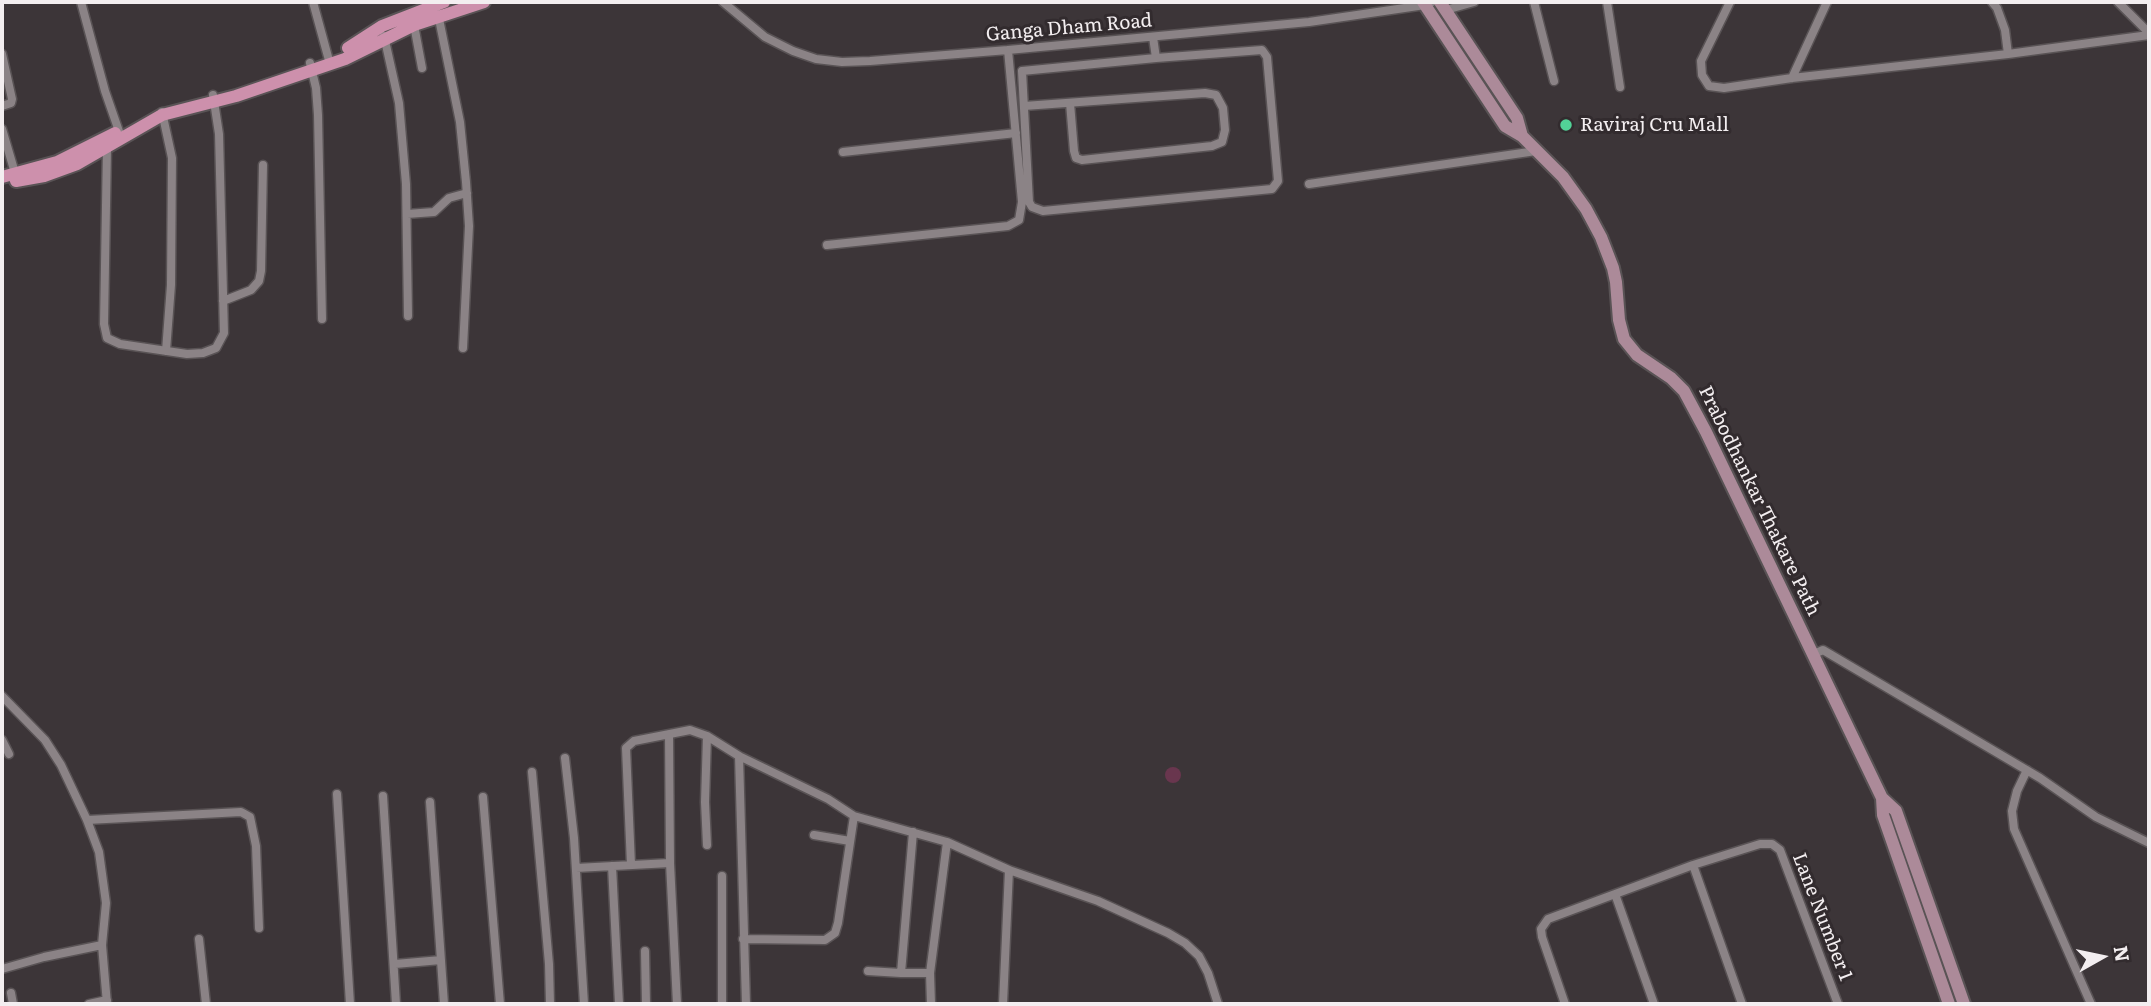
<!DOCTYPE html>
<style>
body{margin:0}
#map{position:relative;width:2151px;height:1006px;overflow:hidden;background:#3c3538;font-family:Literata,serif}
canvas{display:block}
.frame{position:absolute;inset:0;border:4px solid #f3eef0;pointer-events:none}
.north{position:absolute;left:2067px;top:922px;width:70px;height:70px;-webkit-text-stroke:5px #322b2e;paint-order:stroke;rotate:81deg;font-size:19px;font-weight:700;line-height:28px;text-align:center;color:#f3eef0}
.north::after{content:'';display:block;margin:auto;width:24px;height:32px;background:#f3eef0;clip-path:polygon(50% 0,100% 100%,50% 72%,0 100%)}
</style>
<div id="map">
<canvas width="2151" height="1006"></canvas>
<div class="frame"></div>
<div class="north">N</div>
</div>
<script>
const c = document.querySelector('canvas').getContext('2d');
c.lineJoin = 'round';
function paint(path, color) {
  c.fillStyle = color;
  c.fill(path, 'evenodd');
}
function poly(rows) {
  const path = new Path2D();
  for (const r of rows) {
    if (r.length === 3) {
      path.moveTo(r[0] + r[2], r[1]);
      path.arc(r[0], r[1], r[2], 0, 2 * Math.PI);
      continue;
    }
    path.moveTo(r[0], r[1]);
    for (let i = 2; i < r.length; i += 2) path.lineTo(r[i], r[i + 1]);
  }
  return path;
}
function trace(path, color, width, dash) {
  c.strokeStyle = color;
  c.lineWidth = width;
  c.lineCap = dash ? 'butt' : 'round';
  c.setLineDash(dash || []);
  c.stroke(path);
}
function label(font, color, halo, rows, align = 'center') {
  c.font = font + ' Literata,serif';
  c.lineWidth = 6;
  c.setLineDash([]);
  c.textBaseline = 'middle';
  c.strokeStyle = halo;
  c.fillStyle = color;
  for (const [text, x, y, turn = 0] of rows) {
    c.save();
    c.translate(x, y);
    c.rotate((+turn || 0) * Math.PI / 180);
    c.textAlign = isNaN(turn) ? turn : align;
    if (halo) c.strokeText(text, 0, 0);
    c.fillText(text, 0, 0);
    c.restore();
  }
}
paint(poly([
 [1173,775,8]
]), '#69364e');
const street = poly([
 [81,2,105,91,121,137],
 [313,2,330,64],
 [723,2,765,37,793,51,816,59,842,62,870,61,1008,50,1309,22,1425,5,1432,2],
 [1534,2,1554,81],
 [1607,2,1620,87],
 [1730,2,1701,61,1702,75,1709,86,1724,88,1792,78,2008,54,2149,35],
 [1992,2,1997,8,2005,30,2008,54],
 [2118,2,2149,33],
 [1446,10,1474,2],
 [438,14,460,122,466,182,469,226,463,348],
 [414,25,422,68],
 [384,36,399,103,406,184,408,316],
 [1153,37,1156,58,1262,50,1267,57,1278,181,1272,189,1043,211,1032,207,1029,202,1022,71,1156,58],
 [2,54,12,99,11,103,2,106],
 [310,63,316,88,318,115,322,319],
 [1792,78,1827,2],
 [1024,106,1205,93,1216,95,1223,108,1225,130,1222,142,1212,146,1082,160,1076,158,1074,151,1070,103],
 [162,112,172,158,171,285,166,351],
 [2,129,15,173],
 [107,147,104,324,107,338,120,344,187,354,203,353,216,348,224,333,219,134,213,95],
 [843,152,1016,133],
 [1309,184,1536,151],
 [407,214,434,212,449,198,467,193],
 [827,245,1008,226,1019,220,1022,202,1008,50],
 [223,301,251,290,259,281,261,271,263,165],
 [1814,654,1823,650,2040,778,2096,817,2149,843],
 [2,696,45,740,61,765,87,820,99,852,106,903,102,945,107,1004],
 [669,734,670,863,677,1004],
 [2,740,9,754],
 [739,756,746,1004],
 [565,758,574,838,584,1004],
 [2027,770,2017,791,2012,811,2014,829,2091,1004],
 [532,772,549,964,550,1004],
 [337,794,350,1004],
 [383,796,396,1004],
 [483,797,500,1004],
 [430,802,444,1004],
 [87,820,241,812,250,817,256,846,259,928],
 [913,832,901,973,930,973],
 [814,835,850,841],
 [707,845,705,802,707,736],
 [631,865,626,748,634,741,690,730,707,736,739,756,828,799,854,816,947,842,1009,870,1098,901,1168,933,1185,943,1199,956,1208,973,1218,1004],
 [1693,865,1742,1004],
 [612,866,619,1004],
 [576,868,670,863],
 [722,876,722,1004],
 [1615,894,1654,1004],
 [199,939,206,1004],
 [743,939,825,940,835,933,838,923,854,816],
 [645,951,646,1004],
 [395,964,441,960],
 [2,969,44,957,102,945],
 [868,971,901,973],
 [11,993,13,1004],
 [89,1004,107,1000],
 [931,1004,930,973,947,842],
 [1003,1004,1009,870],
 [1565,1004,1542,937,1541,929,1548,919,1693,865,1760,844,1772,844,1780,850,1838,1004]
]);
const secondary = poly([
 [1423,2,1505,126,1522,136,1563,177,1586,209,1601,237,1613,268,1616,282,1619,320,1624,339,1637,355,1671,378,1684,391,1706,432,1882,798,1896,811,1964,1004],
 [1440,2,1517,118,1522,136],
 [1882,798,1883,815,1949,1004]
]);
const primary = poly([
 [348,48,382,26,444,2],
 [2,177,57,162,115,133],
 [16,181,44,176,77,164,162,115,236,96,345,59,414,25,484,2]
]);
trace(street, '#595355', 11);
trace(secondary, '#595355', 16);
trace(primary, '#595355', 16);
trace(street, '#8b8386', 8);
trace(secondary, '#ac8a99', 12);
trace(primary, '#cd90ac', 12);
for (const [x, y, r, color] of [
 [1566,125,7,"#52d397"]
]) {
  const dot = new Path2D();
  dot.arc(x, y, r, 0, 2 * Math.PI);
  c.fillStyle = color;
  c.fill(dot);
  trace(dot, '#322b2e', 2.5);
}
label('19px', '#f3eef0', '#322b2e', [
 ["Ganga Dham Road",1069,28,-5],
 ["Prabodhankar Thakare Path",1759,501,64],
 ["Lane Number 1",1822,917,69]
]);
label('19px', '#f3eef0', '#322b2e', [
 ["Raviraj Cru Mall",1580,125]
], 'left');
</script>
